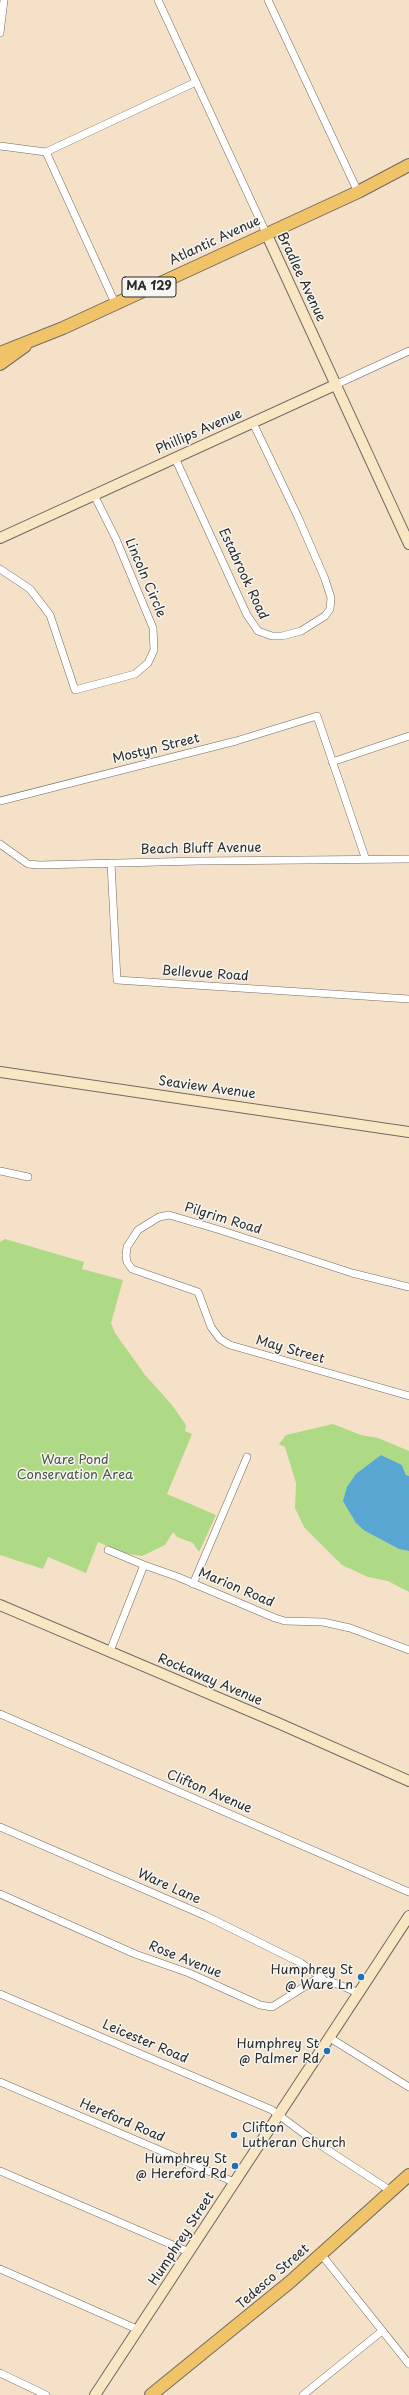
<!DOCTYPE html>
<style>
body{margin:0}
canvas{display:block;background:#f4e1c8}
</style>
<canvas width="409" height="2395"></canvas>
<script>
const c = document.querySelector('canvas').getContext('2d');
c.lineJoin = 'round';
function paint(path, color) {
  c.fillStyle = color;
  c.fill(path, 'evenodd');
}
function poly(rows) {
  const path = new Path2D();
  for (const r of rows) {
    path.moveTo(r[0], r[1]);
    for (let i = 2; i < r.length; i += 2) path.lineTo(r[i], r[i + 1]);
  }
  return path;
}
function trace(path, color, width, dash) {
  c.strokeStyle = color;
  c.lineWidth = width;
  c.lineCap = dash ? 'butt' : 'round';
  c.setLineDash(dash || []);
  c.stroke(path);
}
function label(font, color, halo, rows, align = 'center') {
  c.font = font + ' "Playpen Sans",sans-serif';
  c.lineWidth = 3;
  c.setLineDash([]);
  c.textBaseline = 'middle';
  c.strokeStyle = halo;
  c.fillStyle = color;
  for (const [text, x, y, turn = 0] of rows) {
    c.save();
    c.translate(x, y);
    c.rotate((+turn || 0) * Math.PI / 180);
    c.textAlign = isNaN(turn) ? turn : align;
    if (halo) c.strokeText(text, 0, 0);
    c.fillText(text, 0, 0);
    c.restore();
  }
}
paint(poly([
 [5,1239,84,1262,82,1269,123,1280,111,1323,115,1333,145,1375,172,1405,186,1425,185,1431,192,1434,167,1494,216,1515,199,1552,193,1543,177,1537,173,1532,165,1545,142,1556,123,1553,98,1542,86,1573,48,1557,43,1569,0,1555,0,1242],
 [333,1424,361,1435,378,1438,409,1451,409,1476,406,1475,402,1465,381,1455,371,1464,365,1531,399,1549,409,1551,409,1592,388,1581,368,1577,342,1565,304,1527,295,1508,296,1483,285,1447,279,1444,286,1435]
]), '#aed985');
paint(poly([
 [381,1455,402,1465,406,1475,409,1476,409,1551,399,1549,365,1531,356,1523,343,1501,347,1487,356,1474]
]), '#59a6d2');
const street = poly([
 [158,0,266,233],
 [268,0,358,192],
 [0,33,4,0],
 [0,146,46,152,115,303],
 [46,152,196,82],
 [335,385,409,351],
 [175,458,247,615,258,631,272,636,282,636,301,631,325,616,330,609,331,598,325,579,298,517,253,423],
 [0,569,30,589,50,615,75,690,135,674,148,663,154,650,153,628,116,539,94,495],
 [332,762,409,736],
 [0,801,236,741,317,716,366,860],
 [0,844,28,864,39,865,199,861,409,859],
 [111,863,117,980,409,999],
 [0,1171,28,1177],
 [409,1287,352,1273,220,1230,169,1215,159,1217,138,1230,127,1247,126,1256,127,1262,132,1269,198,1292,211,1327,220,1339,230,1345,409,1396],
 [108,1550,144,1565],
 [193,1584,247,1457],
 [110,1651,144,1565,178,1577,275,1618,285,1621,323,1622,350,1628,409,1650],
 [0,1714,409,1892],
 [0,1827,206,1916,301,1963,323,1979],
 [0,1894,135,1954,189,1973,260,2005,272,2007,315,1980,332,1982,359,1993],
 [0,1994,272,2110,311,2139,391,2191],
 [330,2038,409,2087],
 [0,2082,234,2182],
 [0,2171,189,2252],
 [321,2254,409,2364],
 [0,2269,139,2330],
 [0,2373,46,2395],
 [303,2395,382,2331]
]);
const secondary = poly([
 [266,233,409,544],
 [0,538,335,385],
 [0,1072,409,1132],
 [0,1605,278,1723,409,1781],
 [95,2395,409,1916]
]);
const primary = poly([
 [0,353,63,328,358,192,409,165],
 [0,364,25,346],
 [151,2395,290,2282,409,2175]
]);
trace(street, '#716b62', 8);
trace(secondary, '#716b62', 12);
trace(primary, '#716b62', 14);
trace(street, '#fff', 7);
trace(secondary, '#f9e7c3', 10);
trace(primary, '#f0c369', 12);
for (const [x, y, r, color] of [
 [361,1977,4,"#1f6fb2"],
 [327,2051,4,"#1f6fb2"],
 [234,2135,4,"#1f6fb2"],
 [235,2166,4,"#1f6fb2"]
]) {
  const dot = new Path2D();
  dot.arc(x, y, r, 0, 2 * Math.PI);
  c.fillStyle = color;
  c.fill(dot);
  trace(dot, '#f6f6f2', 1.5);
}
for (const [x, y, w] of [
 [149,287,54]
]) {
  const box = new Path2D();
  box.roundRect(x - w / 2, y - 10, w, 20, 3);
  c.fillStyle = '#f6f6f2';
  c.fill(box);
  trace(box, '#2b2b2b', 1);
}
label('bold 12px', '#2b2b2b', null, [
 ["MA 129",149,287]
]);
label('13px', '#2b2b2b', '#f6f6f2', [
 ["Atlantic Avenue",215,241,-25],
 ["Bradlee Avenue",301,277,65],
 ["Phillips Avenue",199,432,-24],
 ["Estabrook Road",243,574,65],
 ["Lincoln Circle",145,578,67],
 ["Mostyn Street",156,749,-14],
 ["Beach Bluff Avenue",201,849,-1],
 ["Bellevue Road",205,974,4],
 ["Seaview Avenue",207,1088,8],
 ["Pilgrim Road",223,1219,17],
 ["May Street",290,1350,16],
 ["Marion Road",236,1588,23],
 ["Rockaway Avenue",210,1680,23],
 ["Clifton Avenue",209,1792,23],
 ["Ware Lane",169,1887,24],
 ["Rose Avenue",185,1960,22],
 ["Leicester Road",145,2042,23],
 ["Hereford Road",122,2121,23],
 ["Humphrey Street",182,2239,-57],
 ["Tedesco Street",273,2277,-41]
]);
label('13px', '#4c5642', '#f6f6f2', [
 ["Ware Pond",75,1460],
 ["Conservation Area",75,1475]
]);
label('13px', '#2b2b2b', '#f6f6f2', [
 ["Humphrey St",353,1970],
 ["@ Ware Ln",353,1985],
 ["Humphrey St",319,2044],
 ["@ Palmer Rd",319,2059],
 ["Clifton",242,2128,"left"],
 ["Lutheran Church",242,2143,"left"],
 ["Humphrey St",227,2159],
 ["@ Hereford Rd",227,2174]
], 'right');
</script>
